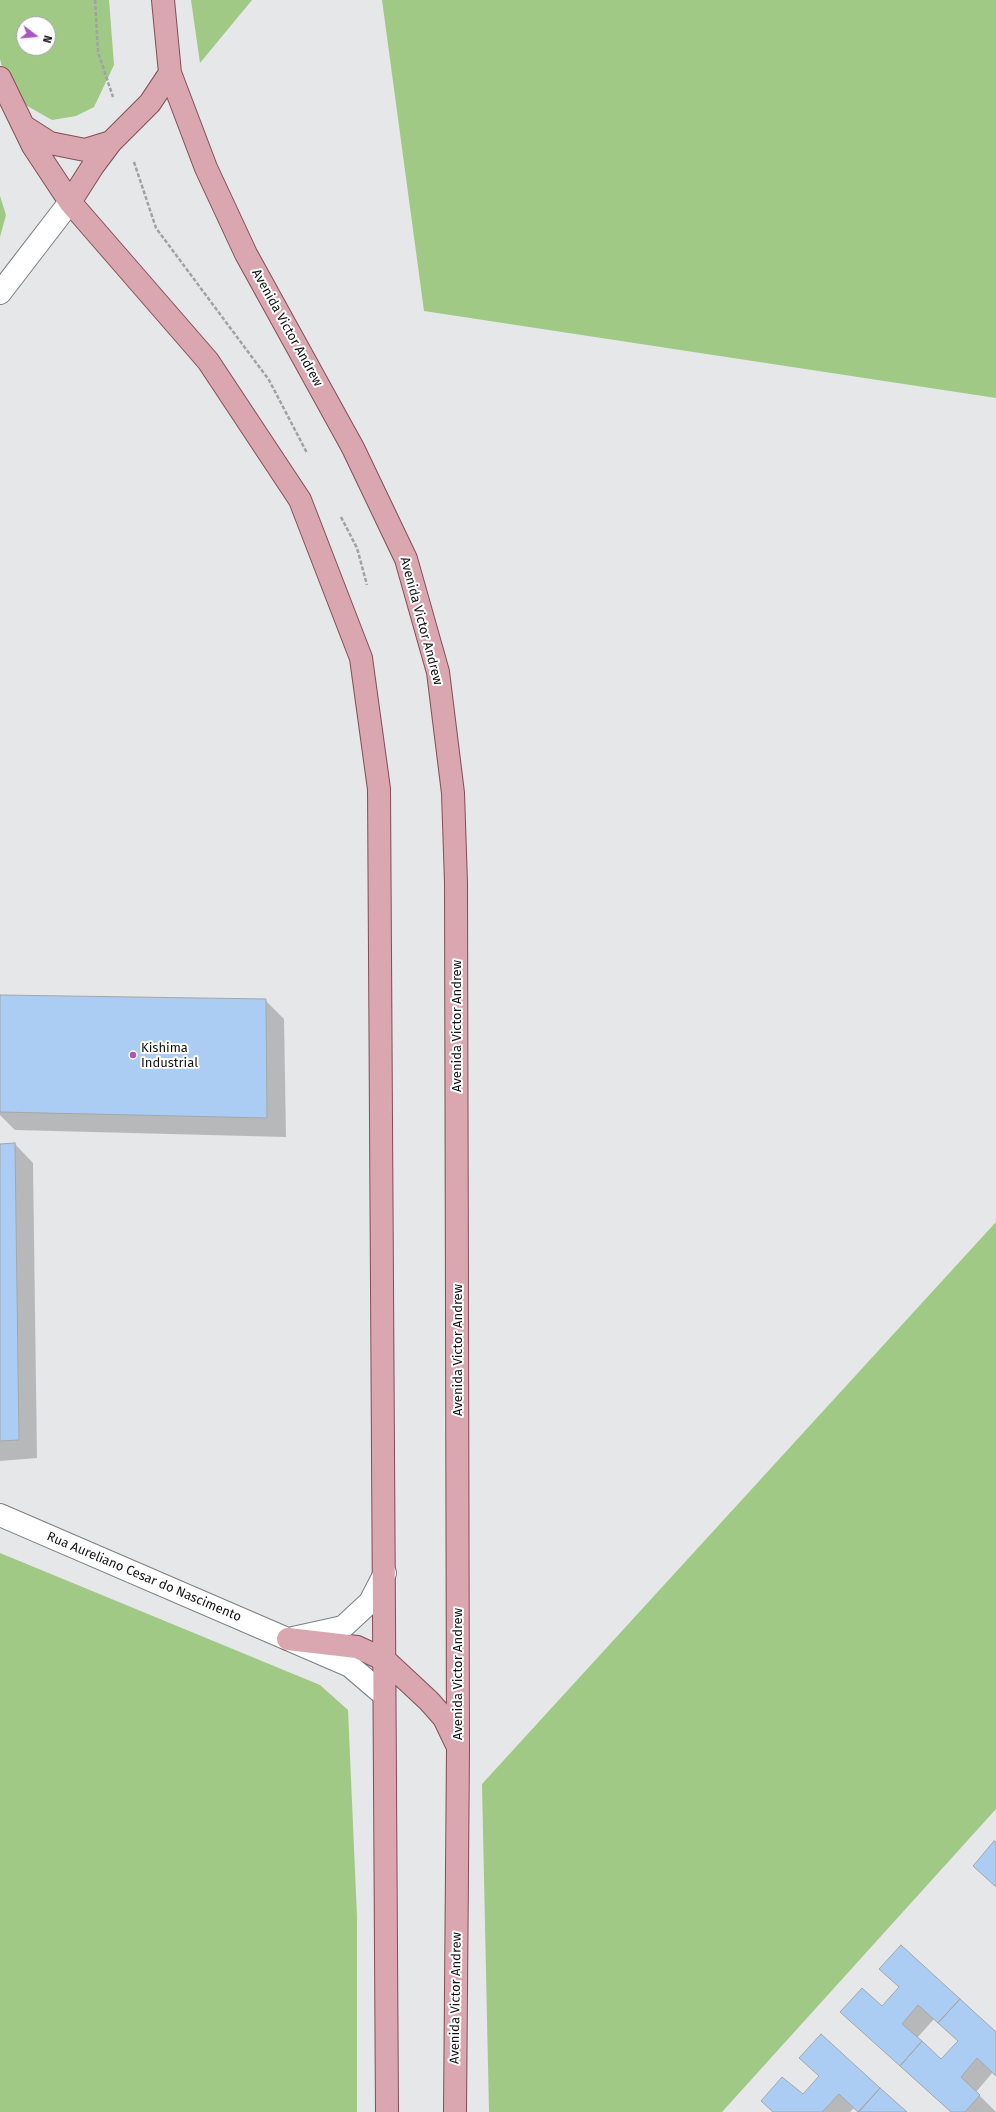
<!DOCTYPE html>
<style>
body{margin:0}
#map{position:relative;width:996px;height:2112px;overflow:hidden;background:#e5e7e9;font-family:"Fira Sans",sans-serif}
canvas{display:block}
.north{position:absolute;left:16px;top:16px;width:40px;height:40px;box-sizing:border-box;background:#fff;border:1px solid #a0a1a1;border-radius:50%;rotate:106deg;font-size:11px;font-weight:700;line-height:16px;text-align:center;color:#121313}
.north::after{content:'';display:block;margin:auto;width:14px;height:18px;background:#ab55c4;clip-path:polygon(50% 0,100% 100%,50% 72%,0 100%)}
</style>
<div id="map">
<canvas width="996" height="2112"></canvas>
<div class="north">N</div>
</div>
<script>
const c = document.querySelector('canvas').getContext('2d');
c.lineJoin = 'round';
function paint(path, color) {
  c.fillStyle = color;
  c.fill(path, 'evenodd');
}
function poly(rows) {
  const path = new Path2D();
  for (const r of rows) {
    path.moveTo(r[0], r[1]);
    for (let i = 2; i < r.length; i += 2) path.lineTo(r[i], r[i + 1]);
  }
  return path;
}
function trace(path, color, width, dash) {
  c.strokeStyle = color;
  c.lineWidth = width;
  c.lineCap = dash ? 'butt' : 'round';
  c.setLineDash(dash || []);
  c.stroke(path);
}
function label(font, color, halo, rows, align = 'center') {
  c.font = font + ' "Fira Sans",sans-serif';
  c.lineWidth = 4;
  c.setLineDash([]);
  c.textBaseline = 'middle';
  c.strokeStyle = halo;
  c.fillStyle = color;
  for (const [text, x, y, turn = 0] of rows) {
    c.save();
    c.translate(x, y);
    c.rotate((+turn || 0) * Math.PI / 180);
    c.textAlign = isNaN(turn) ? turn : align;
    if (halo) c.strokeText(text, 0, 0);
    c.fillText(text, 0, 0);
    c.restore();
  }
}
paint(poly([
 [0,0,109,0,114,65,94,107,76,116,52,120,22,103,4,75,0,59],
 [24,24,48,24,48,48,24,48],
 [191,0,252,0,200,63],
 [382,0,996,0,996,398,424,311],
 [0,196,6,215,0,237],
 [996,1222,996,1809,722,2112,489,2112,482,1784],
 [0,1553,320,1685,348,1710,357,1917,357,2112,0,2112]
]), '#9fc985');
paint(poly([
 [0,996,265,1000,284,1019,286,1137,15,1130,0,1115],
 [15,1144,33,1163,37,1458,0,1461,0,1145],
 [881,1969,996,2033,996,2076,993,2072,976,2092,996,2112,951,2112,857,2026,882,2007,900,1988],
 [934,2019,958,2041,941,2060,917,2038],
 [821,2036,905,2112,858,2112,854,2108,850,2112,773,2112,803,2096,820,2077,801,2058]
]), '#0003');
const building = poly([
 [0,995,266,999,267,1118,0,1112,0,995],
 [15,1143,19,1440,0,1441,0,1144,15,1143],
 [994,1841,996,1842,996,1887,973,1866,994,1841],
 [901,1945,960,1999,938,2023,918,2005,902,2024,922,2041,900,2066,840,2012,862,1988,882,2006,899,1987,879,1969,901,1945],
 [960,1999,996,2032,996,2076,977,2058,961,2077,980,2095,965,2112,951,2112,900,2066,922,2041,941,2059,958,2041,938,2023,960,1999],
 [821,2034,880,2088,858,2112,839,2094,822,2112,773,2112,761,2101,782,2077,803,2094,819,2076,799,2058,821,2034],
 [880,2088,907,2112,859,2112,880,2088]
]);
paint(building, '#abcdf3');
trace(building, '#a4a6a8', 1);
const minor = poly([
 [0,293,70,202],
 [0,1515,350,1666,384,1695],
 [293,1638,343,1627,370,1602,385,1573]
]);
const major = poly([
 [163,0,170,73,206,168,246,254,353,448,406,559,438,672,453,793,456,883,458,1748,455,2112],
 [0,78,33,146,70,202,208,361,300,500,361,658,379,789,387,2112],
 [25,127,50,143,85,150,111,142],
 [70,202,93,166,111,142,150,103,170,73],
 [288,1639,357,1647,385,1660,429,1701,444,1718,456,1743]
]);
trace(minor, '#7d7f81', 24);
trace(major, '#844e57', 24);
trace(poly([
 [95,0,98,52,113,97],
 [134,162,156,228,269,380,307,453],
 [341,517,357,548,367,585]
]), '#a0a2a4', 2.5, [4, 2]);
trace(minor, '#fff', 22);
trace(major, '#daa7b0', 22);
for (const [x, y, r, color] of [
 [133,1055,4,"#ab55c4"]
]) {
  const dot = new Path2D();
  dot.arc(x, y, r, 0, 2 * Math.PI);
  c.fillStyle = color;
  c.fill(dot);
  trace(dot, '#fff', 1.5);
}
label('13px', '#121313', '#fff', [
 ["Avenida Victor Andrew",287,328,61],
 ["Avenida Victor Andrew",421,621,75],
 ["Avenida Victor Andrew",457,1026,-90],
 ["Avenida Victor Andrew",458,1350,-90],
 ["Rua Aureliano Cesar do Nascimento",144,1577,23],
 ["Avenida Victor Andrew",458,1674,-90],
 ["Avenida Victor Andrew",456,1998,-89]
]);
label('13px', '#121313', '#fff', [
 ["Kishima",141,1048],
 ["Industrial",141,1063]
], 'left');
</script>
